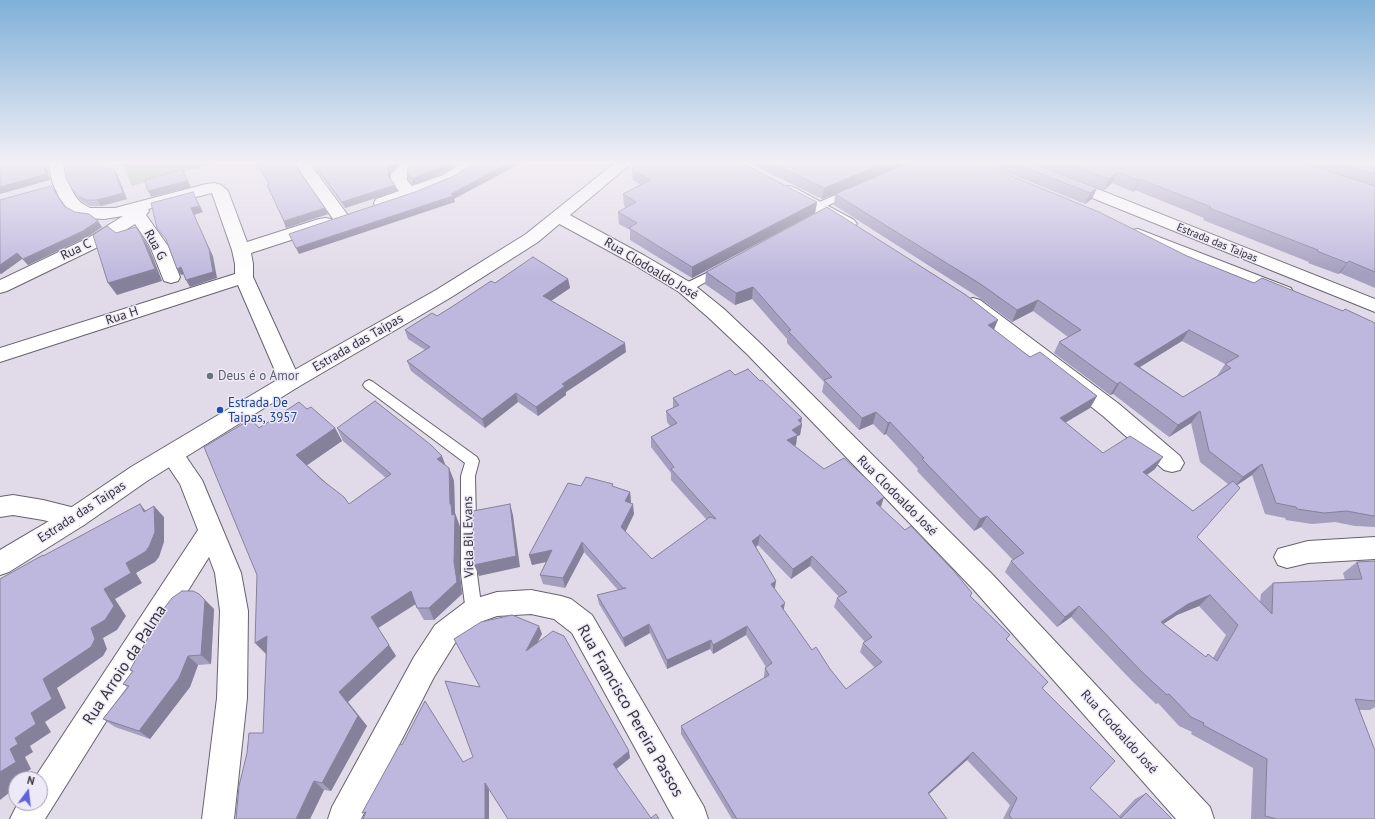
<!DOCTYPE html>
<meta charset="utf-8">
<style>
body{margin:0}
#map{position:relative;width:1375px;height:819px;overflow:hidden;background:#e1dbe9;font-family:"PT Sans",sans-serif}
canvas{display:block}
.north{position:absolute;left:8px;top:771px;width:40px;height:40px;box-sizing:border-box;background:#eee9f7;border:1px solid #a4a0ab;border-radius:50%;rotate:15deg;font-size:11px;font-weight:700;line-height:16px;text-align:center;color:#353339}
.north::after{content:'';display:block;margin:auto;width:14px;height:18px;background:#5d64dc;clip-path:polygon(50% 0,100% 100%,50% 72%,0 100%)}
</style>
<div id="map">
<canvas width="1375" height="819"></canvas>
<div class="north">N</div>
</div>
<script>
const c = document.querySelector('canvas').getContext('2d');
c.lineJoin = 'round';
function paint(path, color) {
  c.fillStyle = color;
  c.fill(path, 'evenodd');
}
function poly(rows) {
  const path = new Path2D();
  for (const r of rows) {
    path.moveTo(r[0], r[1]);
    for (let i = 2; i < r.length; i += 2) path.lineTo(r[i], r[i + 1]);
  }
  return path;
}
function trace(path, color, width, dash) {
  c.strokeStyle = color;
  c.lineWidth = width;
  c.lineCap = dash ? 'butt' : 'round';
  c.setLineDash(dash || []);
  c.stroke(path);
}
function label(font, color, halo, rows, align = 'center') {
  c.font = font + ' "PT Sans",sans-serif';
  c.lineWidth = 3;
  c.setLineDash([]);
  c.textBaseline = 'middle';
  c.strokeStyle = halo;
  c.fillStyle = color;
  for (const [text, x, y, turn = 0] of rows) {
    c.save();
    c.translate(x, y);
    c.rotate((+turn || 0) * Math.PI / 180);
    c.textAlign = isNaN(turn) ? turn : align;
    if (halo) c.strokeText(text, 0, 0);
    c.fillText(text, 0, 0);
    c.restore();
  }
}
paint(poly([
 [132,161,216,161,217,163,132,186,123,163]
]), '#a5ba9d');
const lane = poly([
 [851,188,854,189,856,191,854,193,823,208,819,209,814,206,815,204,851,188],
 [721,266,725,267,726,269,725,271,690,291,686,292,682,291,680,288,682,285,721,266],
 [369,380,373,382,477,457,479,461,475,476,477,574,482,612,480,617,474,619,468,617,466,612,461,574,461,476,465,463,365,388,363,385,365,382,369,380]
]);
const street = poly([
 [46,161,61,161,65,166,69,184,75,196,81,203,90,208,115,208,206,184,215,183,221,185,228,191,247,242,319,219,325,218,331,219,334,223,331,227,251,253,253,264,253,277,301,382,298,387,290,390,282,387,238,285,0,362,0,348,235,274,235,264,232,250,212,193,148,209,149,211,146,215,168,246,180,277,178,281,171,283,164,281,150,246,135,224,100,246,7,291,0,293,0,280,88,238,123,216,104,219,86,218,69,211,59,197,53,184,49,167,46,161],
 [293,161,308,161,350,218,347,222,341,223,335,222,293,161],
 [405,161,422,161,407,175,407,180,412,186,443,175,465,161,483,161,481,164,455,181,417,196,416,197,388,207,382,208,376,207,374,203,376,199,399,191,391,181,391,174,405,161],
 [789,186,795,188,854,220,857,224,854,228,848,229,842,228,783,194,781,191,783,188,789,186],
 [560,212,566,213,645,256,693,284,724,309,761,344,992,574,1210,807,1214,819,1176,819,974,590,747,354,710,319,679,292,633,264,554,221,551,217,554,213,560,212],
 [1138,229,1291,288,1293,292,1291,296,1284,298,1277,296,1132,238,1129,234,1132,230,1138,229],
 [973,298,980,300,1119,404,1180,456,1184,463,1180,470,1172,472,1164,470,1103,416,966,308,963,304,966,300,973,298],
 [172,445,180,448,202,480,241,573,248,611,247,698,234,819,202,819,217,698,220,611,215,573,209,557,45,819,10,819,18,803,40,803,40,779,34,779,198,530,180,484,160,454,164,448,172,445],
 [13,495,43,500,75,508,84,511,87,518,84,525,75,528,43,520,13,515,0,517,0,497,13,495],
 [1375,537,1375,559,1308,563,1287,568,1278,565,1274,557,1278,549,1308,541,1375,537],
 [531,590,561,596,571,599,592,615,704,807,708,819,674,819,572,633,554,619,531,614,497,616,483,621,455,643,434,677,361,819,328,819,332,807,414,657,435,625,464,603,474,599,497,592,531,590]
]);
const secondary = poly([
 [617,161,634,161,538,242,450,298,298,387,147,481,84,525,9,572,0,575,0,550,66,511,131,467,282,377,436,290,526,234,617,161],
 [1007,161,1027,161,1375,299,1375,312,1008,164,1007,161]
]);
trace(lane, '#67626d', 2);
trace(street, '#67626d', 2);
trace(secondary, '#67626d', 2);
paint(lane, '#fff');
paint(street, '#fff');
paint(secondary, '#fff');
paint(poly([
 [255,161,292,161,328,214,286,228,269,184],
 [310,161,404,161,390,174,390,178,395,185,397,191,345,208],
 [745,161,975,161,1187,256,1254,283,1343,311,1375,323,1375,527,1355,526,1335,522,1312,524,1286,520,1285,518,1265,514,1252,475,1237,485,1197,537,1260,602,1261,594,1273,583,1345,580,1343,573,1357,562,1375,561,1375,707,1370,710,1359,710,1375,819,1251,819,1253,768,1191,734,1192,732,1179,726,1158,703,1156,704,1131,680,1071,617,1057,627,1005,572,1011,561,1013,560,981,527,974,531,917,471,918,469,886,434,884,435,873,424,859,430,822,392,824,382,787,343,787,339,752,299,735,305,705,284,706,272,994,330,1030,357,1097,396,1090,408,1065,422,1103,453,1155,469,1147,475,1193,511,1228,484,1200,462,1191,423,1169,437,1113,394,1110,395,1054,353,1059,342,1068,337,1033,311,1012,322,978,297,834,205,835,194,859,184,822,199],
 [1182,341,1225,364,1217,376,1183,397,1140,367],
 [1199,606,1226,635,1213,658,1208,654,1205,657,1163,624,1177,615],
 [978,161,1027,161,1097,188,1092,199,1085,204],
 [1030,161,1375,161,1375,288,1340,273,1338,274,1308,263,1309,262,1203,220,1204,218,1135,190,1133,192,1112,183,1104,190],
 [632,169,817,202,815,213,692,278,630,240,630,230,619,224,618,212,626,207,624,206,623,194,641,185,633,180],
 [106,170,117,174,127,199,101,206,90,206,82,202,72,189],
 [407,173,442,174,413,185,408,179],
 [51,186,65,207,102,227,87,237,28,265,22,259,1,274,0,273,0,200],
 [568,279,570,288,551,301,626,352,566,392,566,395,538,416,518,402,485,428,411,371,407,361,425,350,408,339,405,330,437,316,495,283],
 [735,375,801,423,802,424,800,435,797,436,796,445,795,446,824,469,881,508,1010,635,1006,640,1048,682,1042,689,1090,788,1119,816,1135,799,1146,793,1172,819,1003,819,1010,805,967,760,929,794,947,819,732,819,681,734,681,726,764,678,764,676,765,668,766,667,746,635,713,654,710,649,667,669,650,633,625,647,599,604,597,595,618,590,584,552,565,588,543,584,540,575,546,562,532,565,529,555,581,486,614,487,630,492,631,503,634,514,625,531,652,559,707,520,671,480,671,473,651,447,651,437,670,426,667,422,666,411,673,408,673,398],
 [758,545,791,579,810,566,839,597,837,598,834,607,865,642,863,643,860,652,875,668,846,689,830,669,812,650,784,611,775,589,776,581,756,547],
 [307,409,335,428,342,441,307,465,349,504,386,478,343,441,337,428,445,465,449,468,454,481,455,513,460,527,460,574,462,594,434,620,424,620,417,608,416,604,378,628,396,656,348,702,367,726,331,791,324,790,310,819,263,733,266,653,266,654,259,428],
 [199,594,214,609,211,664,198,665,190,687,150,739,115,727,103,719,127,687,123,684,132,672,130,670]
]), '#a49ebf');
paint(poly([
 [43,161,45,161,50,180,0,194,0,187],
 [395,161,404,161,390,174,390,182,388,176,388,168],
 [452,161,463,161,442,174,413,185,412,179],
 [513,161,525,161,454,199,455,202,299,254,296,248,451,194],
 [890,161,914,161,822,199,824,188],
 [113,168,117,174,127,199,101,206,97,200],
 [182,169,191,187,151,197,148,191],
 [1117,172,1112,183,1104,190,1109,179],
 [1140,179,1135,190,1133,192,1139,180],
 [395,185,397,191,345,208,342,202],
 [1097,188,1092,199,1085,204,1090,193],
 [193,192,203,212,194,215,213,256,217,278,190,287,186,280,191,208],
 [817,202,815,213,692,278,692,267],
 [325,208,328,214,286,228,284,221],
 [98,221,102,227,87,237,28,265,23,259],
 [141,235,149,247,162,281,117,295,108,283],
 [17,253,22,259,1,274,0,273,0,265],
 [1349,261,1340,273,1338,274,1347,263],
 [181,267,185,274,181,275,177,269],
 [568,279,570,288,545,305,543,296],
 [753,287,752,299,735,305,736,293],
 [1038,300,1033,311,1012,322,1017,310],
 [998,320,993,332,988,325],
 [1189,330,1182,341,1127,375,1134,364],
 [625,343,626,352,566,392,566,395,538,416,536,407,562,384],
 [1120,382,1113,394,1110,395,1117,384],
 [516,393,518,402,485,428,482,419],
 [1097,396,1090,408,1053,430,1060,418],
 [1200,411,1191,423,1169,437,1178,425],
 [876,412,873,424,859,430,862,418],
 [802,418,801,425,802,424,800,435,797,436,796,445,786,451,787,440,792,430,798,420],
 [890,422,886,434,884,435,888,423],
 [335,428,342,441,303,468,296,455],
 [442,456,447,469,437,459],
 [1163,457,1155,469,1135,483,1143,472],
 [1262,464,1252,475,1233,488,1243,477],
 [449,468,454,481,455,513,460,527,460,574,462,594,434,620,429,608,454,562,452,515,450,504],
 [630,492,631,502,626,512,625,501],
 [884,497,881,507,876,503],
 [140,504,149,515,144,512],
 [510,504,513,515,520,567,479,576,474,565],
 [633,504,634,514,623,537,621,527],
 [154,506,164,517,164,542,159,557,155,562,136,573,142,583,115,599,126,616,117,630,103,638,107,649,103,656,57,688,66,708,45,722,51,732,30,746,33,752,25,757,31,769,11,783,14,789,0,800,0,772,15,738,31,713,43,679,104,589,126,563],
 [987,516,981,527,974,531,980,519],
 [760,535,758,545,751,551,752,541],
 [582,542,584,552,565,588,563,578],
 [552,550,555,560,532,565,529,555],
 [812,556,810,566,791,579,793,569],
 [776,581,774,590,771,584],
 [411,591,417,603,378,628,396,656,348,702,367,726,331,791,322,783,339,692,371,617],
 [199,594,214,609,211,664,201,655],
 [1210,595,1199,606,1177,615,1151,632,1161,622,1188,604],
 [785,603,783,613,781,606],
 [1079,606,1071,617,1057,627,1065,617],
 [649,624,650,633,625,647,623,638],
 [539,626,542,634,529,659,526,651],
 [747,626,746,635,713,654,713,645],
 [267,636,277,647,266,654,255,643],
 [711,640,710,649,667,669,667,660],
 [188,656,198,665,190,687,150,739,139,731],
 [629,751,630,758,614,771,613,764],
 [973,752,967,760,923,799,928,793],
 [314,781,324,790,310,819,296,819],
 [485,783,489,790,489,819,485,819]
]), '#86819b');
const building = poly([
 [0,161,43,161,46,174,0,187,0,161],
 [63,161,101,161,106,170,113,168,123,193,97,200,86,200,78,196,72,189,66,178,63,161],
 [255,161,292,161,325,208,284,221,267,185,269,184,255,161],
 [312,161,395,161,388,168,388,176,395,185,342,202,312,161],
 [416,161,452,161,441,167,412,179,407,173,407,169,416,161],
 [478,161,513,161,451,194,453,196,296,248,289,234,415,192,454,176,478,161],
 [642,161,738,161,817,202,692,267,629,228,637,223,618,212,636,202,623,194,650,180,632,169,642,161],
 [768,161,890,161,824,188,768,161],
 [913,161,975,161,1099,212,1187,256,1254,283,1262,278,1343,311,1345,309,1375,323,1375,516,1368,515,1347,511,1324,513,1297,509,1296,507,1276,503,1262,464,1243,477,1209,451,1200,411,1178,425,1120,382,1117,384,1059,342,1081,330,1038,300,1017,310,982,285,835,194,913,161],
 [1189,330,1239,356,1225,364,1231,368,1183,397,1134,364,1189,330],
 [1009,161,1027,161,1097,188,1090,193,1009,161],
 [1062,161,1297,161,1375,186,1375,272,1349,261,1347,263,1317,251,1318,250,1209,208,1211,207,1140,179,1139,180,1117,172,1109,179,1062,161],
 [1336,161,1375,161,1375,174,1336,161],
 [182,169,187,181,148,191,145,180,182,169],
 [51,186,64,206,75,212,89,214,98,221,83,231,23,259,17,253,0,265,0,200,51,186],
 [193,192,199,206,191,208,209,249,213,272,186,280,181,267,177,269,166,239,157,228,151,203,193,192],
 [827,207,966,295,998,320,988,325,1030,357,1040,352,1097,396,1060,418,1103,453,1130,436,1163,457,1143,472,1193,511,1233,481,1240,488,1197,537,1272,614,1273,583,1362,579,1357,562,1375,561,1375,701,1355,699,1374,748,1375,749,1375,819,1277,819,1265,816,1267,759,1203,725,1204,723,1191,717,1169,694,1167,695,1141,671,1079,606,1065,617,1011,561,1024,553,987,516,980,519,922,459,924,458,890,422,888,423,876,412,862,418,824,380,832,377,788,331,791,330,753,287,736,293,706,272,827,207],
 [1210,595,1238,625,1217,661,1208,654,1206,657,1161,622,1188,604,1210,595],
 [107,226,116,233,136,227,141,235,155,269,108,283,93,235,107,226],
 [533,257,568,279,543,296,625,343,562,384,565,386,536,407,516,393,482,419,407,361,430,347,405,330,432,313,437,316,450,308,491,281,495,283,533,257],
 [748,369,760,381,762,380,802,418,798,420,802,424,792,430,798,435,787,440,824,469,844,458,873,485,884,497,876,503,905,530,911,526,953,570,972,593,970,596,1010,635,1006,639,1048,682,1042,688,1115,761,1090,788,1121,818,1146,793,1172,819,1012,819,1009,815,1017,798,973,752,928,793,947,819,737,819,681,726,769,675,765,668,772,663,747,626,713,645,711,640,667,660,649,624,623,638,597,595,626,588,623,588,582,542,563,578,540,575,552,550,529,555,568,483,581,486,586,477,613,484,612,486,630,492,625,501,633,504,621,527,652,559,710,517,716,519,671,469,674,467,651,437,677,423,666,411,679,405,673,398,730,370,735,375,748,369],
 [760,535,793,569,812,556,847,592,837,598,872,637,863,643,882,662,846,689,830,669,816,647,812,650,781,606,785,603,771,584,776,581,752,541,760,535],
 [375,401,431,445,442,456,437,459,449,468,450,504,451,504,452,515,455,514,454,562,457,582,429,608,417,608,411,591,371,617,389,645,339,692,358,716,322,783,314,781,296,819,236,819,239,786,247,753,249,733,263,733,267,636,255,643,257,575,204,447,251,419,259,428,299,402,307,409,311,407,335,428,296,455,322,480,344,497,349,504,391,474,337,428,375,401],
 [140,504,144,512,154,506,155,532,149,547,145,552,126,563,131,573,104,589,114,606,105,620,91,628,95,639,91,647,43,679,52,699,31,713,36,724,15,738,18,744,10,749,16,762,0,772,0,579,43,555,43,556,140,504],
 [510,504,516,556,474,565,473,511,510,504],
 [182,591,193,591,199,594,205,600,201,655,188,656,179,678,139,731,103,719,129,686,123,684,133,671,130,670,165,607,172,598,182,591],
 [512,615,539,626,526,651,553,631,564,636,629,751,613,764,651,818,656,814,659,819,508,819,485,783,485,819,363,819,366,812,362,813,400,744,402,745,425,701,463,762,473,757,445,681,480,687,454,639,481,622,512,615]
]);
paint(building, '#bfb8de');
trace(building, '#86819b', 1);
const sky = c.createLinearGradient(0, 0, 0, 275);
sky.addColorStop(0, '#7fb0d8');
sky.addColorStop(0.59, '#f2eff5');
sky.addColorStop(1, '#f2eff500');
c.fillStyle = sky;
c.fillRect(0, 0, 1375, 275);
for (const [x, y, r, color] of [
 [210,376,4,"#6b7280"],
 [220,410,4,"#1a4fb4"]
]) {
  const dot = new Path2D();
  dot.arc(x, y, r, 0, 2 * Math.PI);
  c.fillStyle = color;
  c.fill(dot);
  trace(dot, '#eee9f7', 1.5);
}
label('11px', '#353339', '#eee9f7', [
 ["Estrada das Taipas",1217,243,22]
]);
label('13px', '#353339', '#eee9f7', [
 ["Rua G",155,245,62],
 ["Rua C",76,250,-26],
 ["Rua Clodoaldo José",651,269,31],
 ["Rua H",122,316,-18],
 ["Estrada das Taipas",358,343,-30],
 ["Rua Clodoaldo José",897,496,45],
 ["Estrada das Taipas",82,512,-33],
 ["Viela Bil Evans",469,537,-91],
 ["Rua Clodoaldo José",1119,732,48]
]);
label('13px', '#5b616d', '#eee9f7', [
 ["Deus é o Amor",218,376]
], 'left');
label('13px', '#164399', '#eee9f7', [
 ["Estrada De",228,403],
 ["Taipas, 3957",228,418]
], 'left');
label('16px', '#353339', '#eee9f7', [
 ["Rua Arroio da Palma",125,665,-57],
 ["Rua Francisco Pereira Passos",630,711,60]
]);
</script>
